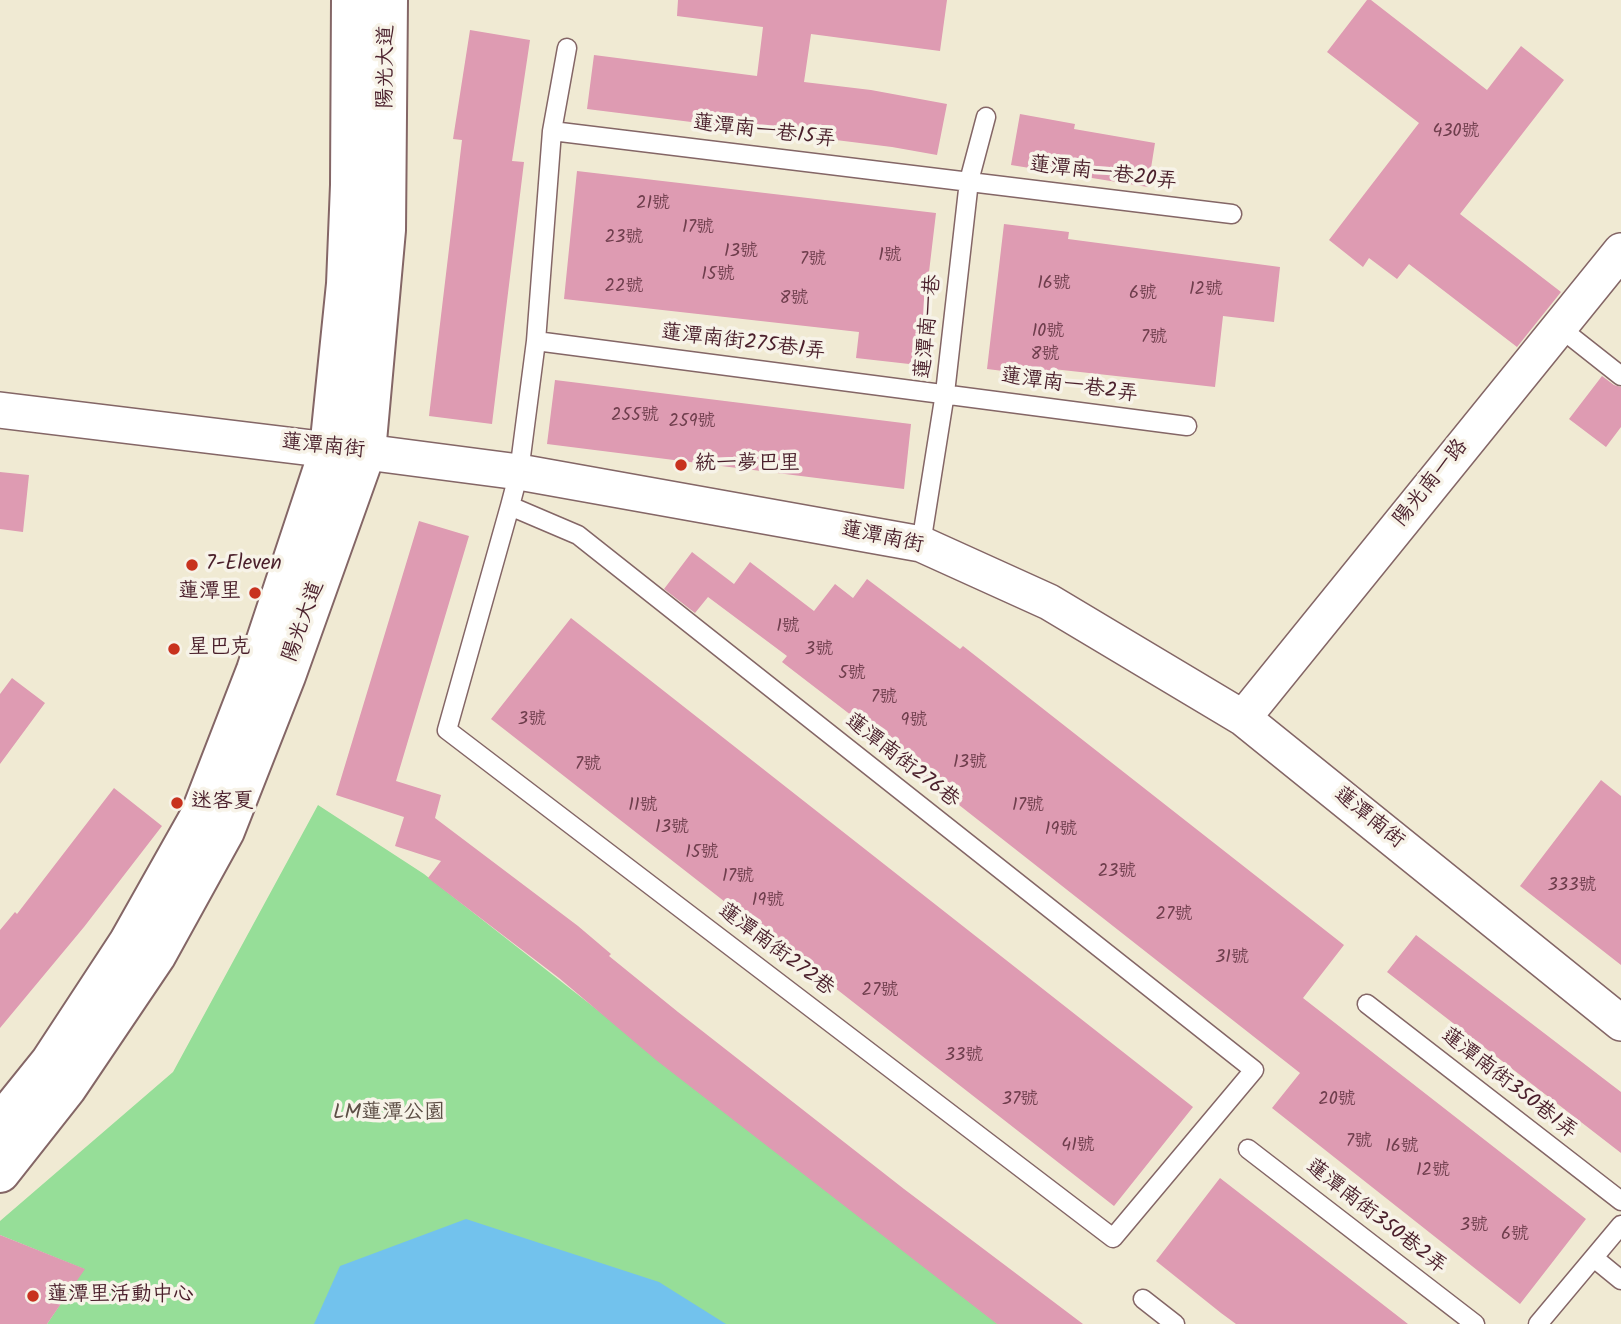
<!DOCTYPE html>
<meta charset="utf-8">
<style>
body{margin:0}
canvas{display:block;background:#f0ead3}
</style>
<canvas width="1621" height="1324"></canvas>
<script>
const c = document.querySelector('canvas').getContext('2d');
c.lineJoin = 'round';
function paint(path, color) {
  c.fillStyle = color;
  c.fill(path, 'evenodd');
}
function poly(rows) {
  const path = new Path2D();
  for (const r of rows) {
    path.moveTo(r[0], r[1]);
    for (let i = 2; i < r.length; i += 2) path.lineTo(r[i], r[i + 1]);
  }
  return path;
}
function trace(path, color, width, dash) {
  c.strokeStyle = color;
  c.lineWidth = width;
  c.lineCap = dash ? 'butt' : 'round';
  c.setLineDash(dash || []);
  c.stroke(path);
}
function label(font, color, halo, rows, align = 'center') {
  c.font = font + ' Kalam,"LXGW WenKai TC",sans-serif';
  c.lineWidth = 7;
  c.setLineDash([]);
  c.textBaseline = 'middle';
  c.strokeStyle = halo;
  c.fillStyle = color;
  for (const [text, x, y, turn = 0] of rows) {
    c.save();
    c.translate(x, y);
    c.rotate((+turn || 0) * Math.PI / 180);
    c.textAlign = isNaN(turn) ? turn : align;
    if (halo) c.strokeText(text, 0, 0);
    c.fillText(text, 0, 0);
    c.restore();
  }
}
paint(poly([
 [318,805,424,874,998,1324,47,1324,84,1269,0,1235,0,1221,173,1072]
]), '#96de98');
paint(poly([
 [466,1219,659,1282,726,1324,314,1324,340,1266]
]), '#72c2ed');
paint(poly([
 [678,0,947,0,940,51,811,34,804,82,871,90,947,104,937,155,892,147,587,109,594,55,757,76,763,27,677,16],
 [1367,0,1371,0,1487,90,1521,46,1564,80,1460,214,1561,292,1517,347,1409,264,1397,279,1369,258,1363,267,1329,240,1419,123,1327,52],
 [470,30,530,40,512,161,524,162,492,424,429,416,462,140,453,139],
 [1020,114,1075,124,1074,129,1155,143,1148,187,1011,165],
 [577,171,936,213,918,365,856,358,859,332,564,299],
 [1004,224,1069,232,1068,239,1280,267,1274,322,1223,316,1215,387,1053,369,1052,377,987,369],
 [1602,376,1614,385,1621,387,1621,427,1606,447,1569,419],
 [555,380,911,424,904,489,547,444],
 [0,472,29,475,23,532,0,529],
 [419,521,469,536,396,781,441,795,435,818,578,926,611,954,609,956,678,1012,904,1189,1083,1324,997,1324,656,1060,559,978,428,878,441,861,395,846,404,817,336,795],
 [692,552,734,584,750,562,814,611,835,584,853,598,867,579,960,649,963,646,1344,945,1303,998,1586,1219,1520,1304,1272,1108,1300,1073,884,746,886,742,782,662,787,656,708,597,695,613,664,589],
 [571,618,1193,1107,1114,1206,491,719],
 [12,678,45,703,0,764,0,694],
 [1601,780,1621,796,1621,965,1520,886],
 [114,788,162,826,84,927,0,1028,0,930,15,912,17,914],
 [1416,935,1621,1092,1621,1153,1387,972],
 [1220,1178,1278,1223,1408,1324,1236,1324,1221,1313,1156,1261],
 [0,1235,85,1269,47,1324,0,1324]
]), '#de9bb2');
const service = poly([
 [552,131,1232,214],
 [1559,327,1621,376],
 [536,341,1187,426],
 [510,506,578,535,1254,1070,1113,1238,447,730,510,506,519,472,536,341,552,131,567,48],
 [921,544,945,393,969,181,986,117],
 [1367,1004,1621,1201],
 [1248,1149,1475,1324],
 [1594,1258,1621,1280],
 [1143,1299,1175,1324],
 [1538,1324,1621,1225]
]);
const minor = poly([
 [0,410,329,450,366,452,519,472,921,544,1049,602,1243,718,1621,1023],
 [1243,718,1621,251]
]);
const tertiary = poly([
 [0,1124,50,1062,128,943,199,817,256,670,329,450,346,284,350,185,351,0],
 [0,1173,67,1088,156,956,225,831,286,676,366,452,386,230,388,0]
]);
trace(service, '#846666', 21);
trace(minor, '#846666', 38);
trace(tertiary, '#846666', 42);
trace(service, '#fff', 18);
trace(minor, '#fff', 35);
trace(tertiary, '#fff', 38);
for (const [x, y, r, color] of [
 [681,465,7,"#c8321e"],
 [192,565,7,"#c8321e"],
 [255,593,7,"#c8321e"],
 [174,649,7,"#c8321e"],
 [177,803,7,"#c8321e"],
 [33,1296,7,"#c8321e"]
]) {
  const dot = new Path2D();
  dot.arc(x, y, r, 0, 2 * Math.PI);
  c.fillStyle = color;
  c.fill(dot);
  trace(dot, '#f7f3e8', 2.5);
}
label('18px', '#6f3e4d', null, [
 ["430號",1456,133],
 ["21號",653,205],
 ["17號",698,229],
 ["23號",624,239],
 ["13號",741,253],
 ["1號",890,257],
 ["7號",813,261],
 ["15號",718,276],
 ["16號",1054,285],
 ["22號",624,288],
 ["12號",1206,291],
 ["6號",1143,295],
 ["8號",794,300],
 ["10號",1048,333],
 ["7號",1154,339],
 ["8號",1045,356],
 ["255號",635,417],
 ["259號",692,423],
 ["1號",788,628],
 ["3號",819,651],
 ["5號",852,675],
 ["7號",884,699],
 ["3號",532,721],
 ["9號",914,722],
 ["13號",970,764],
 ["7號",588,766],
 ["11號",643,807],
 ["17號",1028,807],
 ["13號",672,829],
 ["19號",1061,831],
 ["15號",702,854],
 ["23號",1117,873],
 ["17號",738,878],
 ["333號",1572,887],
 ["19號",768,902],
 ["27號",1174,916],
 ["31號",1232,959],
 ["27號",880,992],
 ["33號",964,1057],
 ["37號",1020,1101],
 ["20號",1337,1101],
 ["7號",1359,1143],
 ["41號",1078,1147],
 ["16號",1402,1148],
 ["12號",1433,1172],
 ["3號",1474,1227],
 ["6號",1515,1236]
]);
label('21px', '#4a1f2b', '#f7f3e8', [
 ["陽光大道",388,67,-89],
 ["蓮潭南一巷15弄",764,133,7],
 ["蓮潭南一巷20弄",1103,175,7],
 ["蓮潭南一巷",930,327,-84],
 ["蓮潭南街275巷1弄",743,344,7],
 ["蓮潭南一巷2弄",1069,387,8],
 ["蓮潭南街",323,448,6],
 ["陽光南一路",1432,484,-51],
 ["蓮潭南街",882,539,12],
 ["陽光大道",305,622,-70],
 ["蓮潭南街276巷",901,762,38],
 ["蓮潭南街",1368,819,39],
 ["蓮潭南街272巷",775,951,37],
 ["蓮潭南街350巷1弄",1508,1085,38],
 ["蓮潭南街350巷2弄",1375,1218,38]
]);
label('21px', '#4a1f2b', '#f7f3e8', [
 ["統一夢巴里",695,465],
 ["7-Eleven",206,565],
 ["蓮潭里",241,593,"right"],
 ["星巴克",188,649],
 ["迷客夏",191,803],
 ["蓮潭里活動中心",47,1296]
], 'left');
label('21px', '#5d4f46', '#f7f3e8', [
 ["LM蓮潭公園",389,1114]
]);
</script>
